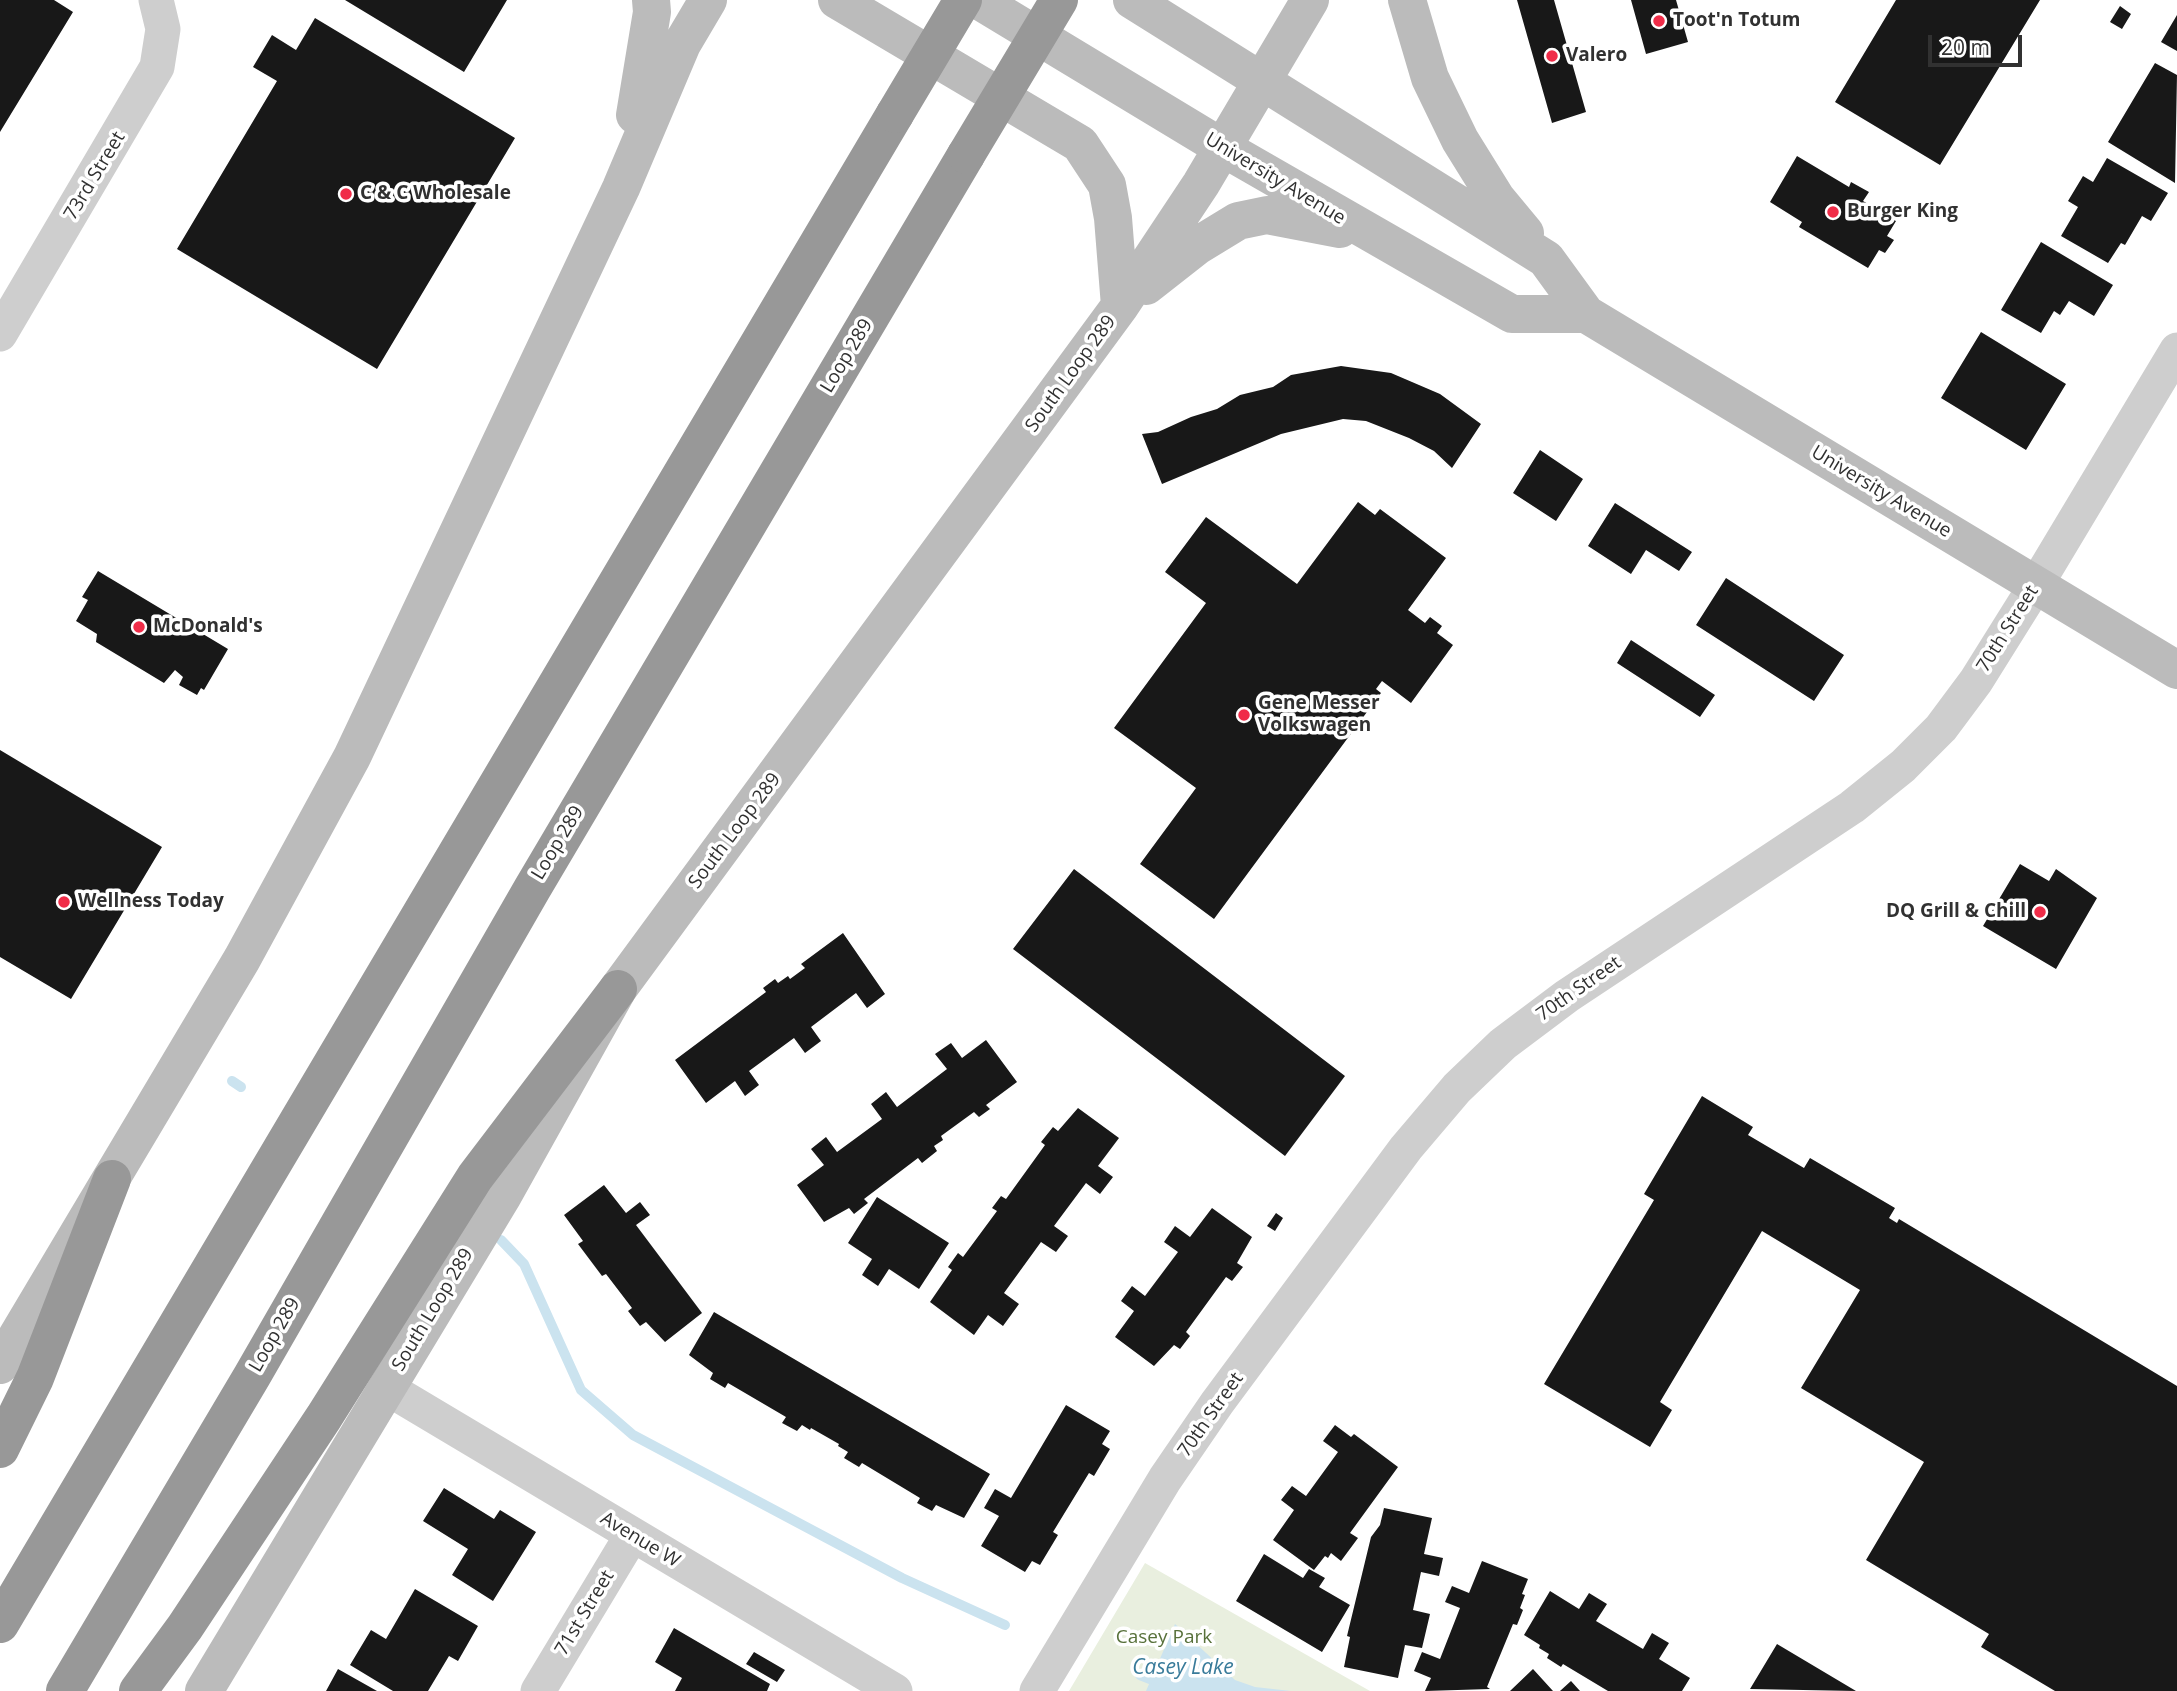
<!DOCTYPE html>
<style>
body{margin:0}
#map{position:relative;width:2177px;height:1691px;overflow:hidden;background:#fff;font-family:"Open Sans",sans-serif}
canvas{display:block}
.scale{position:absolute;left:1928px;top:35px;width:94px;height:32px;box-sizing:border-box;border:4px solid #313131;border-top:0;padding-left:9px;font-size:21px;line-height:24px;white-space:nowrap;color:#313131;-webkit-text-stroke:5px #fff;paint-order:stroke}
</style>
<div id="map">
<canvas width="2177" height="1691"></canvas>
<div class="scale">20 m</div>
</div>
<script>
const c = document.querySelector('canvas').getContext('2d');
c.lineJoin = 'round';
function paint(path, color) {
  c.fillStyle = color;
  c.fill(path, 'evenodd');
}
function poly(rows) {
  const path = new Path2D();
  for (const r of rows) {
    path.moveTo(r[0], r[1]);
    for (let i = 2; i < r.length; i += 2) path.lineTo(r[i], r[i + 1]);
  }
  return path;
}
function trace(path, color, width, dash) {
  c.strokeStyle = color;
  c.lineWidth = width;
  c.lineCap = dash ? 'butt' : 'round';
  c.setLineDash(dash || []);
  c.stroke(path);
}
function label(font, color, halo, rows, align = 'center') {
  c.font = font + ' "Open Sans",sans-serif';
  c.lineWidth = 7;
  c.setLineDash([]);
  c.textBaseline = 'middle';
  c.strokeStyle = halo;
  c.fillStyle = color;
  for (const [text, x, y, turn = 0] of rows) {
    c.save();
    c.translate(x, y);
    c.rotate((+turn || 0) * Math.PI / 180);
    c.textAlign = isNaN(turn) ? turn : align;
    if (halo) c.strokeText(text, 0, 0);
    c.fillText(text, 0, 0);
    c.restore();
  }
}
paint(poly([
 [1145,1563,1370,1691,1069,1691]
]), '#e9efdf');
paint(poly([
 [1175,1624,1235,1680,1255,1687,1291,1691,1146,1691]
]), '#cbe3ef');
trace(poly([
 [232,1081,241,1087],
 [501,1240,524,1264,581,1390,633,1435,902,1578,1005,1625],
 [1140,1675,1150,1679]
]), '#cbe3ef', 10);
paint(poly([
 [0,0,54,0,73,12,0,132],
 [345,0,507,0,464,72],
 [1517,0,1554,0,1586,112,1552,123],
 [1631,0,1676,0,1688,42,1646,54],
 [1896,0,2040,0,1940,165,1835,102],
 [2120,6,2131,14,2122,29,2110,22],
 [2177,15,2177,51,2161,42],
 [315,18,515,138,377,369,177,249,277,81,253,67,272,35,296,50],
 [2155,63,2177,75,2175,183,2108,142],
 [1797,156,1849,187,1851,182,1869,192,1863,201,1896,221,1887,236,1894,240,1885,253,1879,250,1868,268,1799,227,1802,222,1770,202],
 [2107,158,2168,193,2151,221,2142,216,2125,245,2121,243,2108,263,2061,236,2078,207,2068,201,2083,176,2093,182],
 [2041,242,2113,285,2094,316,2069,301,2060,315,2054,311,2041,333,2001,310],
 [1981,332,2066,384,2026,450,1941,398],
 [1341,366,1391,373,1440,394,1481,424,1452,468,1434,451,1409,438,1366,421,1343,419,1281,434,1162,484,1142,434,1158,432,1191,417,1217,409,1240,395,1273,387,1291,375],
 [1540,450,1583,479,1556,521,1513,493],
 [1358,502,1375,515,1380,509,1446,558,1408,610,1425,623,1430,617,1442,626,1437,633,1453,645,1411,703,1382,681,1376,689,1381,693,1214,919,1140,864,1196,788,1114,728,1206,603,1165,572,1206,517,1297,584],
 [1615,503,1692,552,1679,571,1646,550,1631,574,1588,546],
 [98,571,228,649,204,690,201,688,197,695,179,685,183,677,175,670,164,683,96,642,97,634,76,621,88,600,82,597],
 [1726,578,1844,655,1814,701,1696,625],
 [1631,640,1715,695,1700,717,1617,663],
 [0,750,162,847,71,999,0,957],
 [2020,864,2049,881,2056,869,2097,898,2056,969,1983,926],
 [1074,869,1345,1076,1285,1156,1013,949],
 [843,933,885,994,867,1008,856,993,811,1027,821,1041,805,1053,794,1038,749,1071,759,1085,745,1096,735,1081,706,1103,675,1060,766,992,763,988,775,979,778,983,788,976,790,979,805,968,801,964],
 [986,1040,1017,1082,986,1105,990,1109,979,1117,974,1112,941,1136,943,1140,934,1146,937,1151,922,1163,918,1158,864,1199,868,1203,854,1214,849,1208,824,1222,797,1185,824,1165,811,1149,826,1137,837,1152,882,1119,871,1104,886,1092,897,1107,947,1069,935,1054,951,1043,962,1058],
 [1702,1096,1753,1127,1748,1135,1804,1168,1810,1158,1895,1208,1889,1218,1897,1223,1899,1219,2177,1386,2177,1691,2055,1691,1981,1647,1989,1634,1866,1560,1924,1462,1801,1388,1860,1290,1762,1231,1660,1402,1672,1410,1650,1447,1544,1384,1654,1200,1644,1194],
 [1078,1108,1119,1138,1098,1166,1113,1177,1100,1194,1086,1183,1054,1226,1068,1236,1056,1252,1041,1242,1004,1293,1019,1304,1003,1326,988,1315,974,1335,930,1302,952,1270,948,1267,958,1253,963,1257,997,1211,992,1208,1001,1196,1006,1199,1045,1145,1041,1142,1053,1127,1058,1131],
 [604,1185,626,1213,640,1202,650,1215,636,1225,702,1313,665,1342,646,1322,640,1326,628,1311,632,1308,606,1274,602,1276,578,1244,583,1241,564,1215],
 [877,1197,949,1243,919,1289,889,1269,878,1286,862,1275,872,1259,848,1243],
 [1212,1208,1252,1237,1237,1263,1243,1267,1232,1281,1226,1277,1186,1332,1190,1336,1180,1349,1174,1345,1154,1366,1115,1337,1134,1311,1121,1301,1132,1286,1145,1296,1178,1252,1164,1242,1175,1226,1190,1237],
 [1276,1213,1283,1218,1275,1231,1267,1226],
 [714,1312,990,1474,964,1518,936,1505,932,1511,917,1503,920,1498,862,1463,859,1467,844,1458,848,1452,838,1446,839,1444,811,1428,810,1430,802,1425,797,1431,782,1423,786,1417,728,1383,725,1388,710,1379,713,1373,689,1355],
 [1066,1405,1110,1431,1102,1444,1110,1449,1094,1476,1089,1473,1053,1532,1058,1535,1040,1565,1032,1561,1025,1572,981,1546,999,1516,984,1508,995,1489,1011,1498],
 [1335,1425,1351,1437,1354,1434,1398,1467,1350,1533,1358,1538,1341,1561,1331,1553,1328,1558,1325,1556,1314,1570,1273,1540,1294,1510,1281,1500,1292,1486,1306,1496,1338,1452,1323,1441],
 [444,1488,494,1519,500,1510,536,1532,493,1601,452,1575,468,1549,423,1521],
 [1384,1508,1432,1518,1424,1554,1443,1558,1439,1576,1421,1572,1413,1610,1430,1614,1422,1648,1405,1645,1398,1678,1344,1667,1350,1637,1347,1636,1371,1537,1380,1525],
 [1264,1554,1303,1578,1309,1569,1325,1578,1319,1587,1350,1605,1322,1652,1236,1601],
 [1482,1561,1528,1579,1522,1594,1525,1595,1520,1608,1523,1610,1517,1625,1513,1624,1487,1687,1490,1689,1425,1691,1431,1678,1414,1671,1422,1652,1440,1659,1460,1608,1445,1602,1452,1586,1469,1593],
 [415,1589,478,1626,458,1661,449,1656,428,1691,393,1691,350,1665,371,1630,386,1639],
 [1550,1591,1579,1609,1589,1593,1607,1604,1596,1621,1643,1649,1652,1633,1669,1643,1659,1659,1690,1678,1682,1691,1608,1691,1563,1664,1561,1667,1547,1658,1549,1654,1539,1648,1540,1645,1524,1635],
 [674,1628,770,1684,767,1691,675,1691,682,1678,655,1662],
 [1777,1644,1856,1691,1750,1689],
 [754,1652,785,1670,777,1682,746,1664],
 [338,1669,377,1691,326,1691],
 [1533,1669,1553,1691,1510,1691],
 [1571,1681,1580,1691,1560,1691]
]), '#181818');
trace(poly([
 [0,334,157,67,163,29,156,0],
 [387,1388,895,1691],
 [538,1691,632,1535],
 [1037,1691,1165,1479,1217,1403,1406,1148,1457,1088,1503,1044,1567,996,1852,807,1903,766,1941,728,1976,681,2036,585,2177,350]
]), '#cecece', 35);
trace(poly([
 [837,0,1080,144,1107,185,1113,218,1120,306],
 [978,0,1223,148,1512,314,1586,314],
 [1132,0,1546,259,1586,314,2177,670],
 [1407,0,1430,78,1460,140,1496,198,1525,233],
 [635,115,652,12,651,0],
 [1146,286,1197,246,1238,221,1267,215,1340,229],
 [0,1365,242,959,352,757,621,188,682,44,708,0],
 [204,1691,502,1197,618,989,1120,306,1201,184,1310,0]
]), '#bbb', 38);
trace(poly([
 [0,1449,35,1378,112,1179],
 [0,1624,895,114],
 [65,1691,252,1376,532,889,966,155],
 [138,1691,185,1627,324,1417,475,1177,618,989]
]), '#989898', 38);
trace(poly([
 [895,114,963,0],
 [966,155,1059,0]
]), '#989898', 38);
for (const [x, y, r, color] of [
 [1659,21,7,"#f02c48"],
 [1552,56,7,"#f02c48"],
 [346,194,7,"#f02c48"],
 [1833,212,7,"#f02c48"],
 [139,627,7,"#f02c48"],
 [1244,715,7,"#f02c48"],
 [64,902,7,"#f02c48"],
 [2040,912,7,"#f02c48"]
]) {
  const dot = new Path2D();
  dot.arc(x, y, r, 0, 2 * Math.PI);
  c.fillStyle = color;
  c.fill(dot);
  trace(dot, '#fff', 2.5);
}
label('bold 19px', '#313131', '#fff', [
 ["Toot'n Totum",1673,21],
 ["Valero",1566,56],
 ["C & C Wholesale",360,194],
 ["Burger King",1847,212],
 ["McDonald's",153,627],
 ["Gene Messer",1258,704],
 ["Volkswagen",1258,726],
 ["Wellness Today",78,902],
 ["DQ Grill & Chill",2026,912,"right"]
], 'left');
label('19px', '#313131', '#fff', [
 ["73rd Street",95,176,-59],
 ["University Avenue",1275,179,31],
 ["Loop 289",847,356,-59],
 ["South Loop 289",1071,374,-54],
 ["University Avenue",1881,492,31],
 ["70th Street",2008,629,-58],
 ["South Loop 289",735,831,-53],
 ["Loop 289",558,843,-59],
 ["70th Street",1579,989,-35],
 ["South Loop 289",433,1310,-59],
 ["Loop 289",275,1335,-60],
 ["70th Street",1211,1415,-55],
 ["Avenue W",640,1540,31],
 ["71st Street",585,1613,-59]
]);
label('19px', '#58713b', '#fff', [
 ["Casey Park",1164,1638]
]);
label('italic 21px', '#397b9a', '#fff', [
 ["Casey Lake",1183,1668]
]);
</script>
